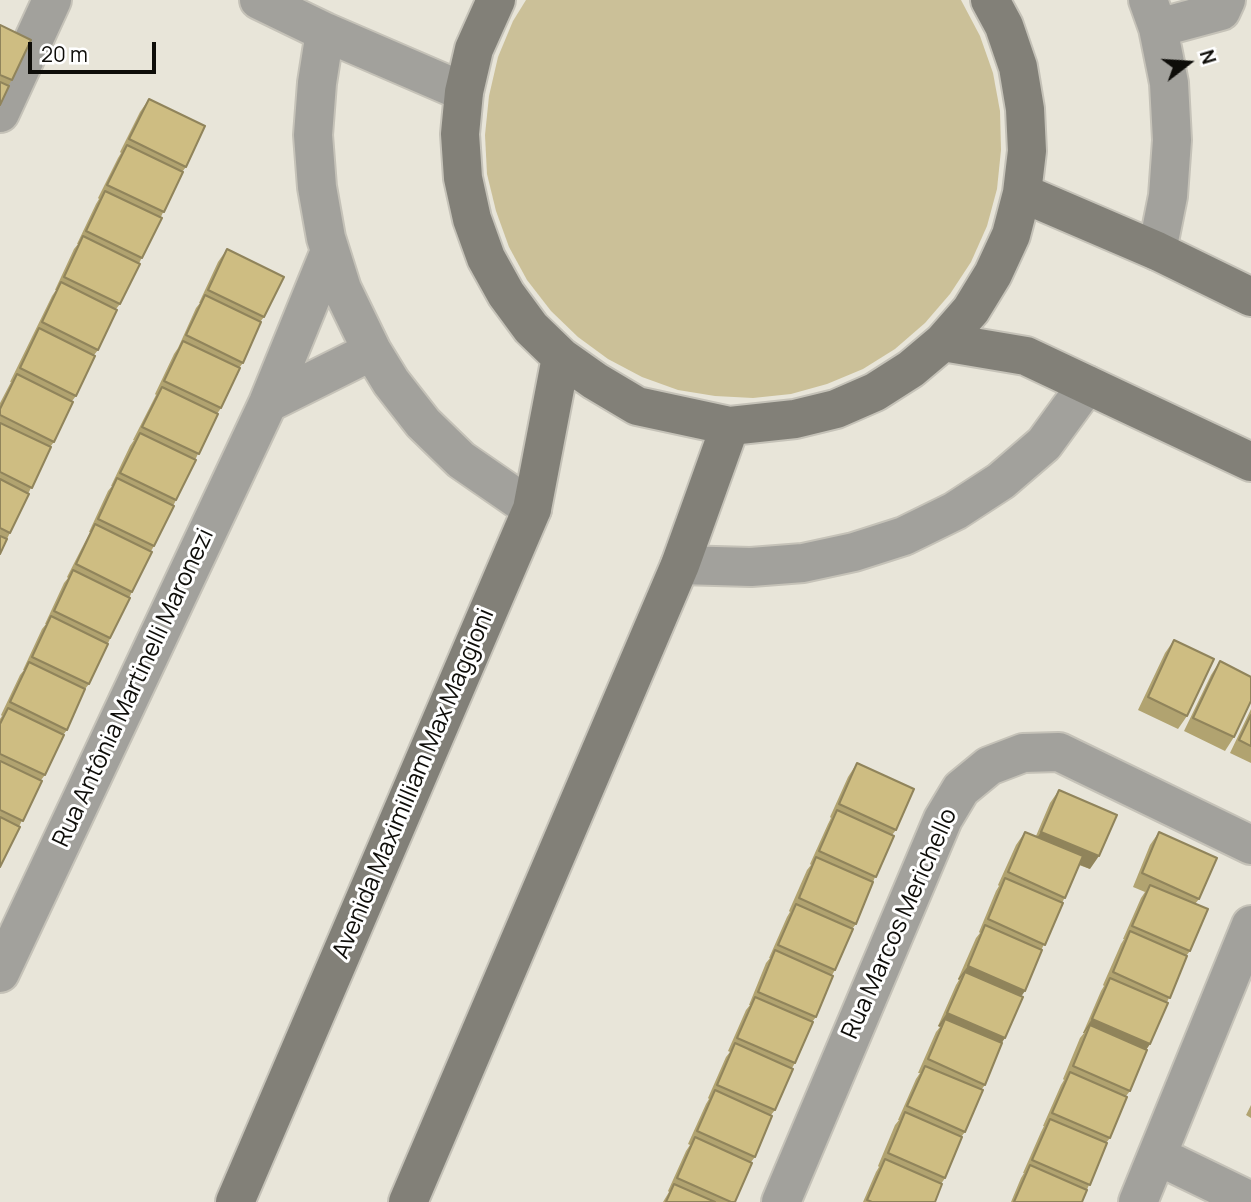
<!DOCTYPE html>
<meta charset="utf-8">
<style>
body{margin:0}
#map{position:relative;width:1251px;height:1202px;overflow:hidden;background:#e8e5d9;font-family:Manrope,sans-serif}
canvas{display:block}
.north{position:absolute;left:1153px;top:28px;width:70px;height:70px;-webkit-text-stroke:5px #fff;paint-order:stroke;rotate:73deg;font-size:19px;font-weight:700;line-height:28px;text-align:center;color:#0e0d09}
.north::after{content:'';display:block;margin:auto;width:24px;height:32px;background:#0e0d09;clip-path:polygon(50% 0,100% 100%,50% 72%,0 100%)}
.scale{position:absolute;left:28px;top:42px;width:128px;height:32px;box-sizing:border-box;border:4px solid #0e0d09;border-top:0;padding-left:9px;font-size:21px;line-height:24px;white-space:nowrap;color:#0e0d09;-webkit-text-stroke:5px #fff;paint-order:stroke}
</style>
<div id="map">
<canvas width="1251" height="1202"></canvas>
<div class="north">N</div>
<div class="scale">20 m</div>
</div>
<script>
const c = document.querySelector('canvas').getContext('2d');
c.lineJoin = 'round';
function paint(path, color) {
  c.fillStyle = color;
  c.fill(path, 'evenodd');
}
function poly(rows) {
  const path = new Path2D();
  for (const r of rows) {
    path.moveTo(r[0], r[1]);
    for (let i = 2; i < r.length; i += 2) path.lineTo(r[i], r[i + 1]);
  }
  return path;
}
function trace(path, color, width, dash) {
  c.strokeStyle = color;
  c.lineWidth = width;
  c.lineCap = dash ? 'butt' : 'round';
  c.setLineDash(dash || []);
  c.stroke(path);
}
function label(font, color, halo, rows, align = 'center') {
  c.font = font + ' Manrope,sans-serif';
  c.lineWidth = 6;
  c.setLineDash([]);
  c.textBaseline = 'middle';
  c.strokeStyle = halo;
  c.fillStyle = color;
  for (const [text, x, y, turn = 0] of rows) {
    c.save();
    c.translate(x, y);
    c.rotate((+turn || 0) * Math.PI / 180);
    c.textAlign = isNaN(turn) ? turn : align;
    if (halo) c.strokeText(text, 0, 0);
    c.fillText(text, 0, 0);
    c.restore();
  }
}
paint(poly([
 [526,0,961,0,980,36,993,73,1000,111,1001,150,997,189,987,226,971,262,950,294,925,323,895,349,863,369,827,384,791,394,753,398,715,396,678,390,642,377,608,359,578,337,551,311,527,280,509,247,496,211,487,174,485,135,489,96,498,57,513,21]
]), '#cbc098');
const street = poly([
 [259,0,325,32,464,92],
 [1148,0,1158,28,1169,83,1172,140,1168,196,1157,251],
 [1158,28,1221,11,1226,0],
 [325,32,317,83,313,135,317,187,326,238,342,289,372,351,391,382,423,423,461,460,532,509],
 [0,113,52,0],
 [268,403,372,351],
 [680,565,751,567,803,563,854,552,904,536,955,511,1001,481,1044,444,1087,385],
 [0,973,268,403,330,251],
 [1158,1156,1251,1201],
 [781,1202,943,819,961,789,989,766,1023,753,1059,752,1251,845],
 [1138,1202,1251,925]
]);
const secondary = poly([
 [496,0,474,49,464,92,460,134,463,178,472,219,486,258,506,294,531,328,561,357,595,381,637,406,730,426,795,419,836,409,875,392,911,369,943,342,971,310,993,274,1011,235,1022,193,1027,151,1025,109,1018,67,1004,26,990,0],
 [1022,193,1157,251,1251,297],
 [943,342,1026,356,1251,462],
 [235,1202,532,509,561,357],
 [408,1202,680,565,730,426]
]);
trace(street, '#c5c2b8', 42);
trace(secondary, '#c5c2b8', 42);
trace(street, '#a2a19c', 38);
trace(secondary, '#828078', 38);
paint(poly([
 [0,25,12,80,8,86,0,105],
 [149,99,186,167,182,172,120,304,116,309,98,350,94,355,76,396,72,401,54,442,50,447,0,554,0,403,11,382,10,382,52,296,56,290,55,290,74,249,78,244,77,244,96,204,99,199,98,198,118,158,121,153,120,152,140,112],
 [227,249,264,317,260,322,243,363,239,368,221,408,217,414,176,500,173,506,154,546,151,551,89,684,85,689,67,730,63,735,45,775,41,780,0,867,0,719,2,716,1,715,20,675,24,670,23,670,42,629,46,624,45,624,64,583,68,578,67,577,90,532,89,532,108,491,112,486,111,486,130,446,134,440,133,440,156,395,155,394,174,354,178,348,196,308,200,303,199,303,218,262],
 [1174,640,1187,716,1178,729,1138,710,1165,653],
 [1220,661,1234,737,1225,751,1184,731,1211,675],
 [1251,709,1251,763,1230,753],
 [857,763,896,830,892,835,856,924,852,929,835,970,832,975,816,1017,812,1022,795,1063,792,1068,775,1110,771,1115,755,1157,751,1162,735,1202,663,1202,669,1192,668,1191,686,1151,690,1145,688,1144,706,1104,709,1099,708,1098,726,1057,730,1052,728,1051,746,1010,750,1005,749,1005,766,963,770,958,769,958,787,917,790,912,789,911,807,870,811,865,810,864,828,824,831,818,830,817,848,777],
 [1059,790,1090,869,1079,865,1021,996,985,1085,981,1090,965,1132,961,1137,945,1178,941,1184,935,1202,863,1202,876,1172,879,1167,878,1166,895,1125,899,1120,898,1120,916,1079,920,1073,918,1073,936,1032,940,1027,938,1026,956,985,959,980,958,979,976,938,980,933,979,932,996,891,999,886,998,885,1016,845,1025,832,1036,836,1050,803],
 [1159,832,1199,899,1195,904,1190,951,1186,956,1150,1044,1146,1050,1130,1091,1126,1096,1110,1138,1106,1143,1082,1202,1011,1202,1021,1178,1024,1173,1023,1173,1041,1132,1044,1126,1043,1126,1061,1085,1064,1080,1063,1079,1080,1038,1084,1033,1083,1033,1101,991,1104,986,1103,985,1121,944,1124,939,1123,939,1141,898,1145,892,1133,887,1150,845],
 [1251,1105,1251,1118,1246,1115]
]), '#b1a370');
paint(poly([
 [1041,832,1099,856,1090,869,1032,845],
 [968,966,1025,991,1016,1004,965,972,959,980,958,979],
 [947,1013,1005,1038,996,1051,945,1019,940,1027,938,1026],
 [1092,1019,1150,1044,1141,1057,1090,1025,1084,1033,1083,1033]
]), '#90845b');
const building = poly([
 [0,25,31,40,12,80,0,75,0,25],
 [0,82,9,86,0,105,0,82],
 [149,99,205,126,186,167,129,139,149,99],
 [127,145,183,172,164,212,107,185,127,145],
 [105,191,162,218,142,258,86,231,105,191],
 [83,236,140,264,120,304,64,277,83,236],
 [227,249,284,277,264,317,208,290,227,249],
 [61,282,117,310,98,350,42,322,61,282],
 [205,295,261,322,243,363,186,335,205,295],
 [39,328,95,356,76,396,20,368,39,328],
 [183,341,240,368,221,408,164,381,183,341],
 [17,374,73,402,54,442,0,415,0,409,17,374],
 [162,387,218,414,199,454,142,427,162,387],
 [0,423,51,447,32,488,0,472,0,423],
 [140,433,196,460,176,500,120,473,140,433],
 [117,478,174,506,154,546,98,519,117,478],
 [0,479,29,494,10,533,0,528,0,479],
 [95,524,152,552,132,592,76,564,95,524],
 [0,536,7,539,0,554,0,536],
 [73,570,130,598,110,638,54,611,73,570],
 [51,616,108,644,89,684,32,657,51,616],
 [1174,640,1214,659,1187,716,1148,697,1174,640],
 [1220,661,1251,677,1251,701,1234,737,1193,718,1220,661],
 [29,662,85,689,67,730,10,702,29,662],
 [8,708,64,735,45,775,0,754,0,724,8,708],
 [1251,715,1251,746,1239,740,1251,715],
 [0,761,42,781,23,821,0,810,0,761],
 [857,763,914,789,896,830,839,804,857,763],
 [1059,790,1117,815,1099,856,1041,832,1059,790],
 [837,810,894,836,876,877,819,851,837,810],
 [0,817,20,827,0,867,0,817],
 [1025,832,1083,856,1065,898,1008,872,1025,832],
 [1159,832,1217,858,1199,899,1142,873,1159,832],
 [816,857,873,882,856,924,799,898,816,857],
 [1005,878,1063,903,1045,945,988,919,1005,878],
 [1150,885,1208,909,1190,951,1132,926,1150,885],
 [796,904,853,929,835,970,778,945,796,904],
 [985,925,1042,950,1025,991,968,966,985,925],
 [1130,931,1187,956,1170,998,1113,972,1130,931],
 [775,950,833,976,816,1017,758,992,775,950],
 [965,972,1023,997,1005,1038,947,1013,965,972],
 [1110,978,1168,1003,1150,1044,1092,1019,1110,978],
 [755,997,813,1022,795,1063,737,1038,755,997],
 [945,1019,1002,1043,985,1085,928,1059,945,1019],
 [1090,1025,1147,1050,1130,1091,1073,1066,1090,1025],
 [735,1043,793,1069,775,1110,717,1085,735,1043],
 [925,1066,983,1090,965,1132,907,1106,925,1066],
 [1070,1072,1127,1097,1110,1138,1052,1113,1070,1072],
 [715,1090,772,1116,755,1157,697,1131,715,1090],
 [905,1112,962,1137,945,1178,888,1153,905,1112],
 [1050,1119,1107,1143,1090,1185,1032,1160,1050,1119],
 [695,1137,752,1163,735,1202,731,1202,677,1178,695,1137],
 [885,1159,942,1184,935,1202,872,1202,867,1200,885,1159],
 [1030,1165,1087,1190,1082,1202,1014,1202,1030,1165],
 [674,1184,715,1202,666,1202,674,1184]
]);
paint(building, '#cebd82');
trace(building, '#90845b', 2);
label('24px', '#0e0d09', '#fff', [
 ["Rua Antônia Martinelli Maronezi",134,688,-65],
 ["Avenida Maximilliam Max Maggioni",414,784,-67],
 ["Rua Marcos Merichello",900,924,-66]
]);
</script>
